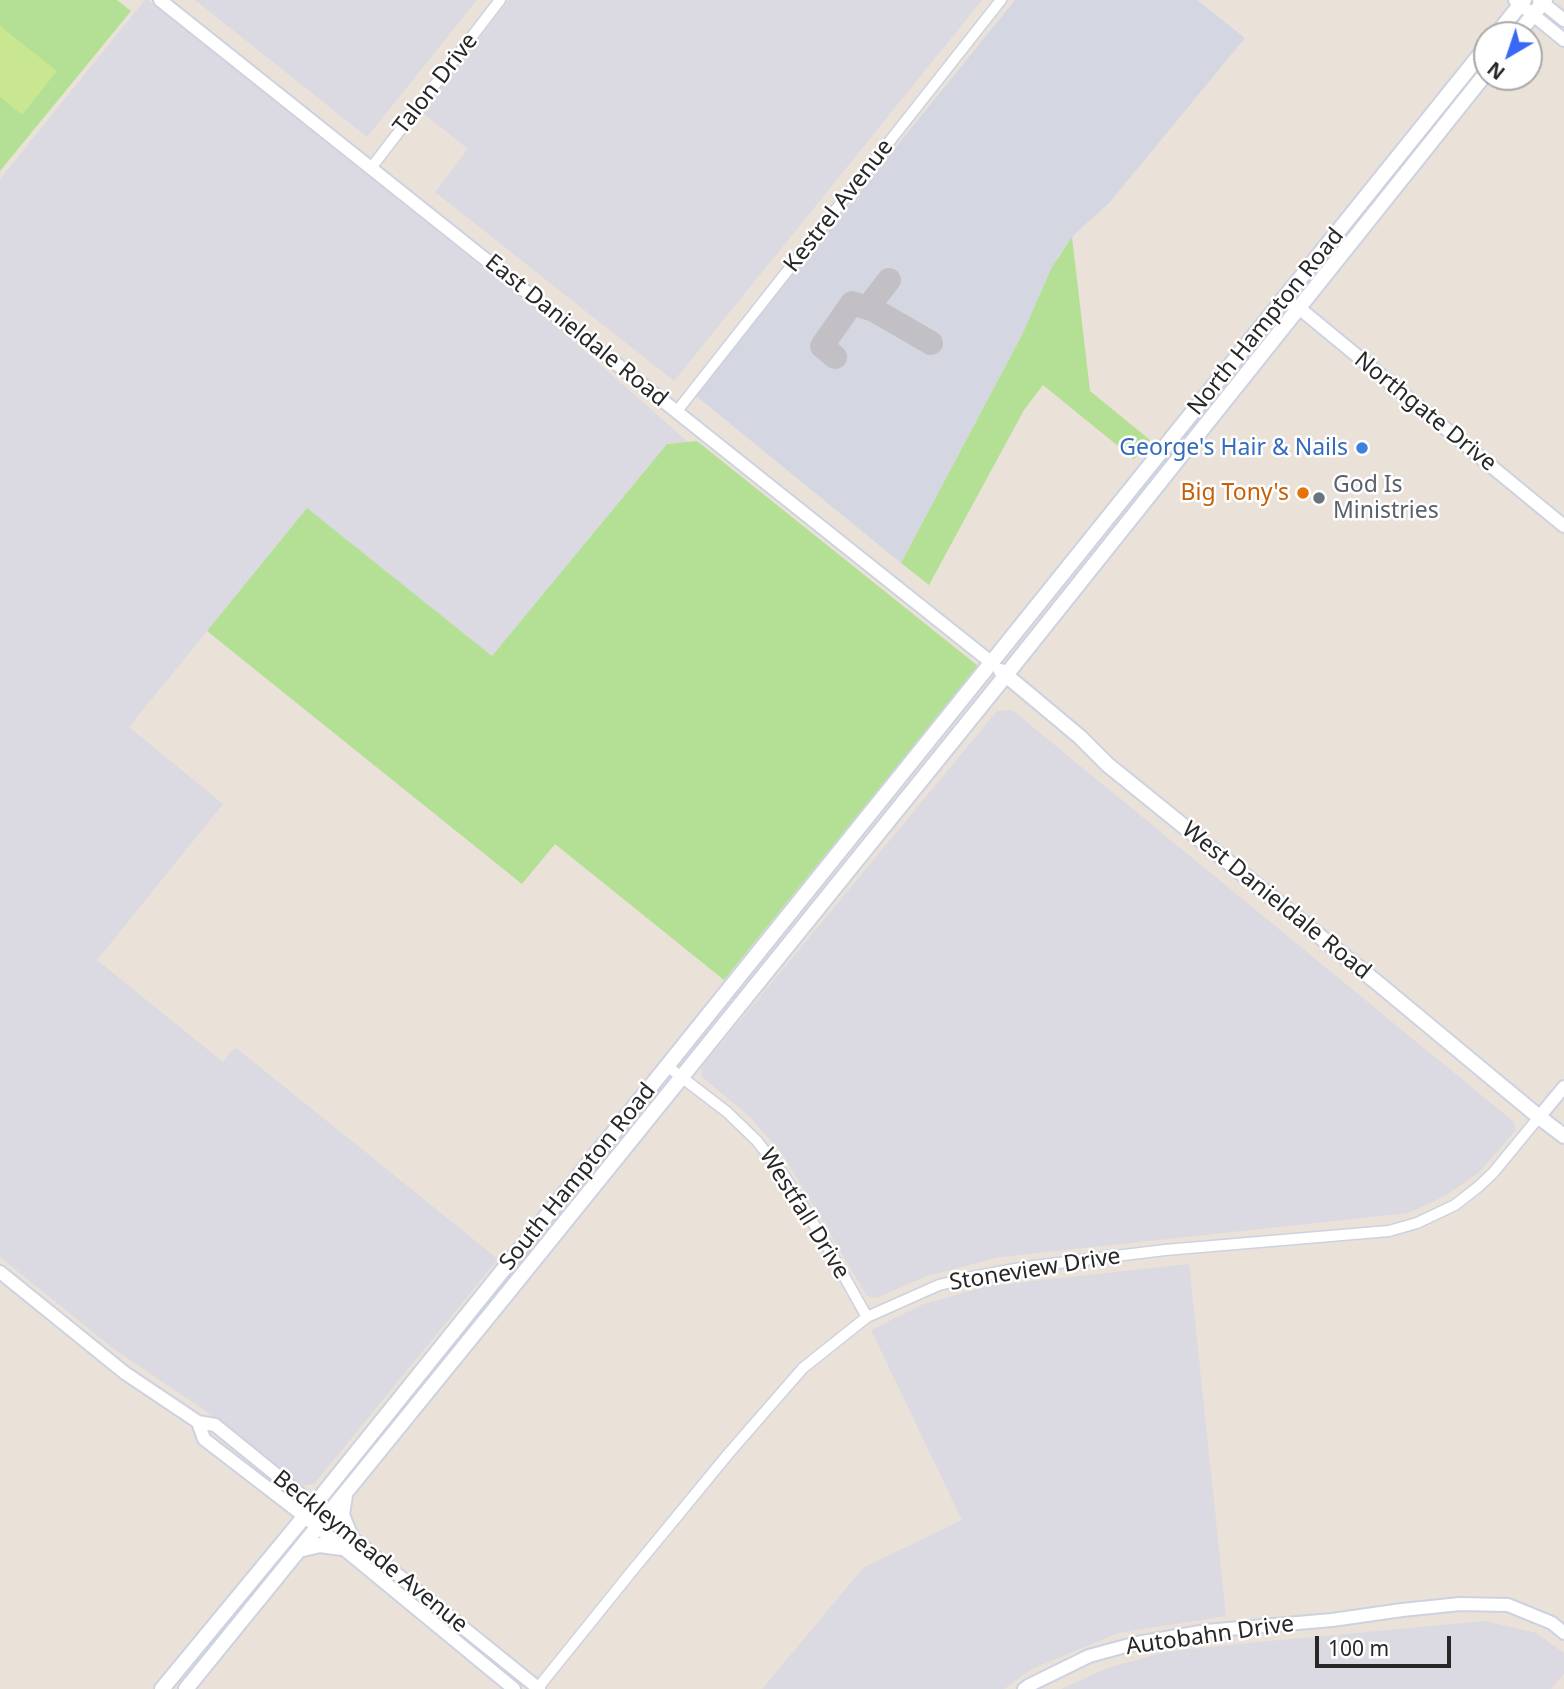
<!DOCTYPE html>
<style>
body{margin:0}
#map{position:relative;width:1564px;height:1689px;overflow:hidden;background:#eae1d8;font-family:"Noto Sans",sans-serif}
canvas{display:block}
.north{position:absolute;left:1473px;top:21px;width:70px;height:70px;box-sizing:border-box;background:#fff;border:2px solid #a9a9a9;border-radius:50%;rotate:219deg;font-size:19px;font-weight:700;line-height:28px;text-align:center;color:#272727}
.north::after{content:'';display:block;margin:auto;width:24px;height:32px;background:#3968f6;clip-path:polygon(50% 0,100% 100%,50% 72%,0 100%)}
.scale{position:absolute;left:1315px;top:1636px;width:136px;height:32px;box-sizing:border-box;border:4px solid #272727;border-top:0;padding-left:9px;font-size:21px;line-height:24px;white-space:nowrap;color:#272727;-webkit-text-stroke:5px #fff;paint-order:stroke}
</style>
<div id="map">
<canvas width="1564" height="1689"></canvas>
<div class="north">N</div>
<div class="scale">100 m</div>
</div>
<script>
const c = document.querySelector('canvas').getContext('2d');
c.lineJoin = 'round';
function paint(path, color) {
  c.fillStyle = color;
  c.fill(path, 'evenodd');
}
function poly(rows) {
  const path = new Path2D();
  for (const r of rows) {
    path.moveTo(r[0], r[1]);
    for (let i = 2; i < r.length; i += 2) path.lineTo(r[i], r[i + 1]);
  }
  return path;
}
function trace(path, color, width, dash) {
  c.strokeStyle = color;
  c.lineWidth = width;
  c.lineCap = dash ? 'butt' : 'round';
  c.setLineDash(dash || []);
  c.stroke(path);
}
function label(font, color, halo, rows, align = 'center') {
  c.font = font + ' "Noto Sans",sans-serif';
  c.lineWidth = 5;
  c.setLineDash([]);
  c.textBaseline = 'middle';
  c.strokeStyle = halo;
  c.fillStyle = color;
  for (const [text, x, y, turn = 0] of rows) {
    c.save();
    c.translate(x, y);
    c.rotate((+turn || 0) * Math.PI / 180);
    c.textAlign = isNaN(turn) ? turn : align;
    if (halo) c.strokeText(text, 0, 0);
    c.fillText(text, 0, 0);
    c.restore();
  }
}
paint(poly([
 [145,0,148,0,562,331,688,442,667,444,492,656,307,508,129,727,223,804,97,960,223,1062,235,1047,498,1259,314,1484,299,1486,207,1412,114,1349,0,1257,0,179],
 [195,0,477,0,367,137],
 [509,0,982,0,674,381,435,192,468,149,420,111],
 [1012,710,1514,1122,1515,1131,1479,1172,1445,1196,1408,1213,1000,1257,927,1276,876,1298,867,1296,783,1155,749,1116,702,1077,701,1068,997,711],
 [1189,1264,1226,1616,1118,1633,1032,1669,1004,1689,762,1689,863,1568,962,1520,871,1330,921,1305,988,1286],
 [1485,1621,1536,1633,1564,1653,1564,1674,1551,1689,1061,1689,1108,1668,1165,1652,1238,1644]
]), '#dbd9e1');
paint(poly([
 [1015,0,1197,0,1245,38,1110,202,1075,234,1057,258,1022,335,901,563,695,395]
]), '#d4d7e2');
paint(poly([
 [0,0,117,0,131,11,0,171],
 [1072,237,1090,391,1150,440,1134,459,1043,385,1024,410,929,585,901,563,1022,335,1052,267],
 [697,441,978,666,724,980,555,844,522,884,207,631,307,508,492,656,667,444]
]), '#b3e094');
paint(poly([
 [0,26,57,71,22,115,0,97]
]), '#c8e790');
trace(poly([
 [874,310,872,302,889,280],
 [835,357,822,346,852,303,874,310,931,343]
]), '#c2c0c4', 24);
const minor = poly([
 [371,168,500,0],
 [677,411,1001,0],
 [667,1066,727,1112,757,1141,785,1177,826,1244,867,1317],
 [537,1689,632,1571,729,1453,803,1368,867,1317,939,1285,972,1277,1026,1267,1165,1250,1389,1231,1417,1223,1455,1205,1478,1187,1493,1173,1539,1117]
]);
const tertiary = poly([
 [160,0,992,663],
 [1515,0,1564,40],
 [1539,0,1564,20],
 [1284,299,1299,308,1564,526],
 [1539,1117,1564,1087],
 [0,1272,125,1373,198,1422,215,1425,327,1516,351,1537,539,1689],
 [198,1422,204,1439,304,1516,514,1689],
 [1024,1689,1028,1686,1089,1656,1137,1643,1206,1631,1332,1620,1402,1610,1460,1604,1508,1605,1552,1623,1564,1633]
]);
const secondary = poly([
 [1496,35,1524,0],
 [1517,35,1545,0],
 [1001,671,1080,737,1108,765,1380,985,1539,1117,1564,1136],
 [345,1495,342,1515,351,1537],
 [299,1550,320,1545,342,1548],
 [162,1689,319,1499,1487,46],
 [186,1689,510,1290,1006,675,1487,72]
]);
trace(minor, '#cdd2e0', 13);
trace(tertiary, '#cdd2e0', 16);
trace(secondary, '#cdd2e0', 18);
trace(minor, '#fff', 10);
trace(tertiary, '#fff', 12);
trace(secondary, '#fff', 14);
for (const [x, y, r, color] of [
 [1362,448,7,"#3f7fe0"],
 [1303,493,7,"#e8710a"],
 [1319,498,7,"#6b7280"]
]) {
  const dot = new Path2D();
  dot.arc(x, y, r, 0, 2 * Math.PI);
  c.fillStyle = color;
  c.fill(dot);
  trace(dot, '#fff', 2.5);
}
label('23px', '#272727', '#fff', [
 ["Talon Drive",436,84,-52],
 ["Kestrel Avenue",839,206,-52],
 ["North Hampton Road",1266,322,-51],
 ["East Danieldale Road",576,331,39],
 ["Northgate Drive",1425,412,39],
 ["West Danieldale Road",1276,901,39],
 ["South Hampton Road",578,1177,-51],
 ["Westfall Drive",804,1214,58],
 ["Stoneview Drive",1035,1270,-9],
 ["Beckleymeade Avenue",370,1552,39],
 ["Autobahn Drive",1210,1636,-8]
]);
label('23px', '#366cbe', '#fff', [
 ["George's Hair & Nails",1348,448]
], 'right');
label('23px', '#5b616d', '#fff', [
 ["God Is",1333,485],
 ["Ministries",1333,511]
], 'left');
label('23px', '#c56008', '#fff', [
 ["Big Tony's",1289,493]
], 'right');
</script>
